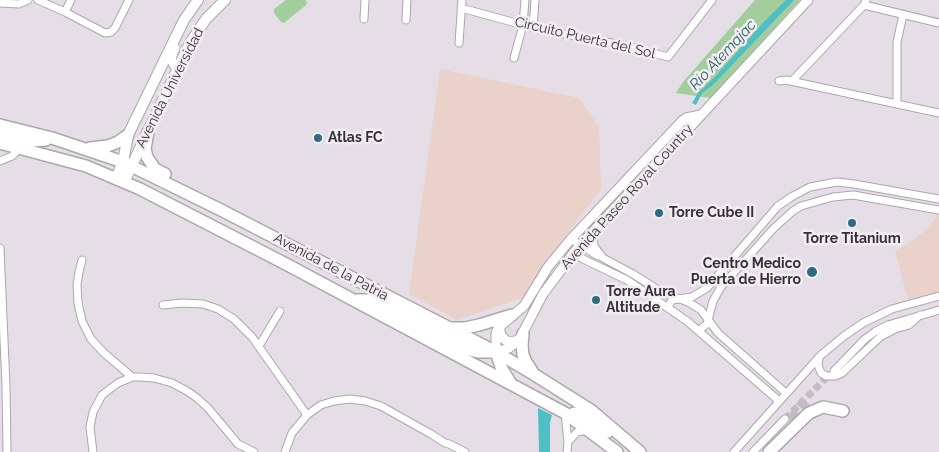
<!DOCTYPE html>
<meta charset="utf-8">
<style>
body{margin:0}
canvas{display:block;background:#e5dee6}
</style>
<canvas width="939" height="452"></canvas>
<script>
const c = document.querySelector('canvas').getContext('2d');
c.lineJoin = 'round';
function paint(path, color) {
  c.fillStyle = color;
  c.fill(path, 'evenodd');
}
function poly(rows) {
  const path = new Path2D();
  for (const r of rows) {
    path.moveTo(r[0], r[1]);
    for (let i = 2; i < r.length; i += 2) path.lineTo(r[i], r[i + 1]);
  }
  return path;
}
function trace(path, color, width, dash) {
  c.strokeStyle = color;
  c.lineWidth = width;
  c.lineCap = dash ? 'butt' : 'round';
  c.setLineDash(dash || []);
  c.stroke(path);
}
function label(font, color, halo, rows, align = 'center') {
  c.font = font + ' Raleway,sans-serif';
  c.lineWidth = 5;
  c.setLineDash([]);
  c.textBaseline = 'middle';
  c.strokeStyle = halo;
  c.fillStyle = color;
  for (const [text, x, y, turn = 0] of rows) {
    c.save();
    c.translate(x, y);
    c.rotate((+turn || 0) * Math.PI / 180);
    c.textAlign = isNaN(turn) ? turn : align;
    if (halo) c.strokeText(text, 0, 0);
    c.fillText(text, 0, 0);
    c.restore();
  }
}
paint(poly([
 [440,69,579,98,599,127,601,189,544,264,525,297,457,320,409,294],
 [939,212,939,295,908,299,895,252,927,230]
]), '#ead1c9');
paint(poly([
 [286,0,305,0,307,2,306,5,284,23,281,22,274,13,274,9],
 [755,0,800,0,711,98,676,93,683,82]
]), '#a2cd9d');
paint(poly([
 [786,0,794,0,713,85,702,93,696,105,692,103,698,93,713,79,763,23],
 [538,408,552,415,550,423,550,452,539,452]
]), '#4ebfc4');
trace(poly([
 [785,419,831,373]
]), '#c2bcc3', 7, [7, 3.5]);
trace(poly([
 [791,421,805,401]
]), '#c2bcc3', 11, [11, 5.5]);
const minor = poly([
 [38,0,65,12,105,33,111,32,115,28,129,0],
 [0,3,19,4,28,0],
 [864,5,939,23],
 [461,8,538,29,622,45,668,57,712,0],
 [65,12,71,0],
 [364,19,365,0],
 [406,20,407,0],
 [533,28,535,0],
 [459,43,462,0],
 [514,58,523,25,525,0],
 [779,81,786,80,939,113],
 [792,81,864,5,866,0],
 [897,104,897,42,903,15],
 [0,161,12,156,20,148],
 [593,232,594,246,603,258,633,274,663,293,688,302,701,310,718,333,786,393],
 [571,239,598,256],
 [0,248,6,386,7,452],
 [575,251,581,258,627,280,687,321,779,401],
 [82,260,79,272,77,285,78,303,82,321,91,339,104,353,132,377],
 [163,305,182,303,203,304,218,309,234,319,252,337,307,415],
 [668,307,672,300,692,297,707,288,778,206,793,196,810,187,837,182,854,184,939,199],
 [699,330,707,324,713,301,721,287,774,228,793,211,801,206,833,197,853,195,939,210],
 [259,346,280,311],
 [819,358,818,365,821,373,826,376,835,376,842,373,880,337,895,329,909,325,920,315],
 [834,371,865,339,876,331,888,325,939,310],
 [565,413,568,442,567,452],
 [568,442,577,432,588,430],
 [93,452,90,427,93,412,102,395,118,383,132,377,140,377,154,378,172,383,187,391,197,398,208,408,238,444,254,452],
 [285,452,292,433,307,415,321,405,334,401,350,399,365,401,381,406,431,434,445,443,449,444,465,452],
 [734,452,820,356,844,336,863,323,892,309,939,296],
 [753,452,785,419]
]);
const tertiary = poly([
 [175,48,171,59,174,65,178,68],
 [701,115,686,118,682,121,571,239,548,267,524,306,498,328,496,334,496,352,509,348,519,340,543,294,575,251,808,0],
 [500,327,500,333,505,340,510,342,519,340]
]);
const secondary = poly([
 [116,178,123,162,128,135,184,20,198,0],
 [124,182,190,43,206,19,225,0]
]);
const primary = poly([
 [0,125,52,138,123,162,219,209,496,352,535,375,592,411,640,452],
 [148,132,145,149,147,157,155,169,165,174],
 [0,135,31,141,46,140],
 [0,143,86,166,140,189,284,263,565,413,617,452],
 [90,148,108,146,118,142,128,135],
 [357,300,371,300,376,302,466,349,478,352,494,352],
 [451,328,465,328,479,325,512,315],
 [523,334,522,345,523,355,526,362,532,371],
 [496,352,501,367,510,382],
 [574,413,587,418,608,432],
 [769,452,809,413,823,407,843,411]
]);
trace(minor, '#ada6ad', 9);
trace(tertiary, '#ada6ad', 11);
trace(secondary, '#ada6ad', 12);
trace(primary, '#ada6ad', 14);
trace(minor, '#fff', 7);
trace(tertiary, '#fff', 9);
trace(secondary, '#fff', 10);
trace(primary, '#fff', 11);
for (const [x, y, r, color] of [
 [318,138,5,"#2b6e80"],
 [659,213,5,"#2b6e80"],
 [852,223,5,"#2b6e80"],
 [812,272,6,"#2b6e80"],
 [596,300,5,"#2b6e80"]
]) {
  const dot = new Path2D();
  dot.arc(x, y, r, 0, 2 * Math.PI);
  c.fillStyle = color;
  c.fill(dot);
  trace(dot, '#f3ecf3', 2);
}
label('14px', '#343235', '#f3ecf3', [
 ["Circuito Puerta del Sol",585,38,13],
 ["Avenida Universidad",170,88,-63],
 ["Avenida Paseo Royal Country",627,197,-48],
 ["Avenida de la Patria",331,267,28]
]);
label('bold 14px', '#343235', '#f3ecf3', [
 ["Atlas FC",328,138],
 ["Torre Cube II",669,213],
 ["Torre Titanium",852,239,"center"],
 ["Centro Medico",801,264,"right"],
 ["Puerta de Hierro",801,280,"right"],
 ["Torre Aura",606,292],
 ["Altitude",606,308]
], 'left');
label('italic 15px', '#236264', '#f3ecf3', [
 ["Río Atemajac",723,55,-47]
]);
</script>
